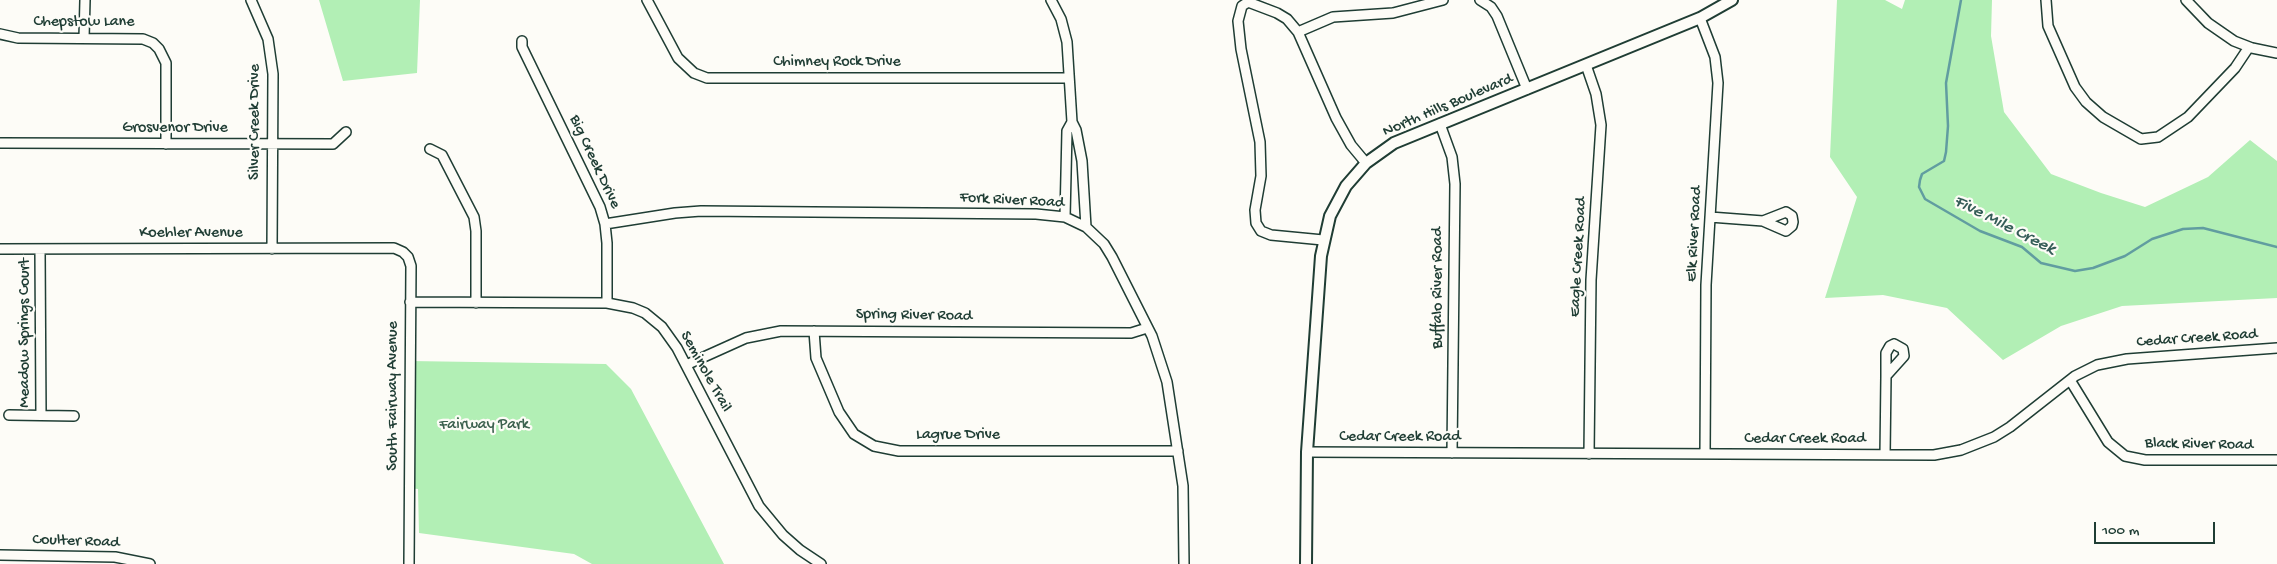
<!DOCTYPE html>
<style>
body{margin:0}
#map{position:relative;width:2277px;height:564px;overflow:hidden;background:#fdfcf7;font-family:"Gochi Hand",sans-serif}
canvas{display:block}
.scale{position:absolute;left:2094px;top:522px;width:121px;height:22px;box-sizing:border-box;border:2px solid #1f3d34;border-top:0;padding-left:6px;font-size:15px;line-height:18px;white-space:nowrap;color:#1f3d34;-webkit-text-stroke:4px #fdfcf7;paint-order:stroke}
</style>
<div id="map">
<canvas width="2277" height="564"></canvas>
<div class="scale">100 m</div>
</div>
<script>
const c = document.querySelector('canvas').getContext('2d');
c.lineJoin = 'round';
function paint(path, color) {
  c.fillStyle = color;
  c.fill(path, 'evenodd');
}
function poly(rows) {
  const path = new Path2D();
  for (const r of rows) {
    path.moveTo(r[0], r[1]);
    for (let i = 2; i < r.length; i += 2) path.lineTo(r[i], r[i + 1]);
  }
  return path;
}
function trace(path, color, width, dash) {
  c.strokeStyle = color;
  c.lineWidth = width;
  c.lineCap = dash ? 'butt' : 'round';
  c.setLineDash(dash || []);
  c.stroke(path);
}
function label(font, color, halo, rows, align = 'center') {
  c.font = font + ' "Gochi Hand",sans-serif';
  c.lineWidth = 4.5;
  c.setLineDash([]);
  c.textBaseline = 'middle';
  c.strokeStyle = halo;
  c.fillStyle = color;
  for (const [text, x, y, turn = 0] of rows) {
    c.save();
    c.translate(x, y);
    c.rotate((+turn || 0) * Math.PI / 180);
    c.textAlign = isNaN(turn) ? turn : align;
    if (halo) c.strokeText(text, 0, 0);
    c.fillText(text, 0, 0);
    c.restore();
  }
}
paint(poly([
 [319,0,420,0,417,73,343,81],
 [1837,0,1885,0,1902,9,1905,0,1992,0,1991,36,2004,112,2051,174,2101,193,2145,207,2208,177,2250,140,2277,161,2277,298,2122,306,2061,326,2003,360,1947,308,1883,295,1825,298,1857,197,1830,157],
 [410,361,606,364,631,389,724,564,592,564,574,554,419,533,418,489,408,488]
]), '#b2efb5');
trace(poly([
 [1961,0,1946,83,1948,126,1946,152,1944,161,1922,174,1920,180,1919,187,1925,199,1980,231,2022,247,2041,263,2075,271,2093,268,2125,256,2152,239,2183,229,2203,228,2277,247]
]), '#619da0', 2.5);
const minor = poly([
 [251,0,268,39,273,74,272,249],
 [647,0,678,58,694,73,707,78,1069,78],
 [1051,0,1061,19,1067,42,1072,122,1076,130,1082,161,1086,227],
 [1480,0,1491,7,1497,16,1527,89],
 [2046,0,2048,26,2075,87,2086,102,2103,117,2141,139,2158,137,2188,117,2235,68,2249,47],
 [2186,0,2208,23,2234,41,2252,48,2277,53],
 [1700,18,1715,57,1718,83,1706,285,1705,454],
 [1298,32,1336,118,1351,145,1366,163],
 [0,34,18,38,143,39,153,43,159,49,166,63,166,144],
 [84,38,85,0],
 [522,41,522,47,600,207,605,224,607,243,607,303],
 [1586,65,1596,94,1601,125,1591,280,1589,454],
 [1440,124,1452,157,1455,184,1452,453],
 [0,143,333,144,346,132],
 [430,149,442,155,474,217,476,231,476,303],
 [1786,212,1792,216,1793,222,1792,226,1786,231,1763,221,1786,212],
 [1065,217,1067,131,1072,122],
 [1710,217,1763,221],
 [605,224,675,213,701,211,1036,214,1065,217,1086,227,1104,244,1112,257,1152,336,1167,382,1183,486,1184,564],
 [1323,240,1271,235,1261,231,1256,223,1255,210,1261,176,1260,142,1241,49,1238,21,1242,6,1248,2,1277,13,1287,19,1298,32,1333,17,1393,13,1443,0],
 [0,249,394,248,403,252,408,257,411,266,409,564],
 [40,250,41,415],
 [410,302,607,303,633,308,645,313,662,327,677,348,759,506,783,535,800,550,821,564],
 [814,331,816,358,839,412,854,434,874,446,899,451,1178,451],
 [1894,344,1903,349,1904,356,1886,376,1886,353,1890,346,1894,344],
 [686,365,746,338,781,331,1131,333,1147,328],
 [2070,380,2108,442,2125,456,2145,460,2277,460],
 [9,415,74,416],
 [1307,452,1934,455,1961,450,1994,437,2010,427,2075,376,2097,365,2127,359,2277,348],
 [1885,455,1886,376],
 [0,555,115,557,150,564]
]);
const tertiary = poly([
 [1306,564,1307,452,1321,256,1330,216,1346,186,1366,163,1394,143,1700,18,1732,0]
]);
trace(minor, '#1f3d34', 12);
trace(tertiary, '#1f3d34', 14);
trace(minor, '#fdfcf7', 9);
trace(tertiary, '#fdfcf7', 10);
label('16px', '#1f3d34', '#fdfcf7', [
 ["Chepstow Lane",84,23],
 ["Chimney Rock Drive",837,63],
 ["North Hills Boulevard",1448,106,-23],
 ["Silver Creek Drive",256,122,-90],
 ["Grosvenor Drive",175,129],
 ["Big Creek Drive",594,162,65],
 ["Fork River Road",1012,201,3],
 ["Koehler Avenue",191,234],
 ["Elk River Road",1695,234,-87],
 ["Eagle Creek Road",1579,257,-87],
 ["Buffalo River Road",1439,288,-90],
 ["Spring River Road",914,316,1],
 ["Meadow Springs Court",26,333,-90],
 ["Cedar Creek Road",2197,339,-4],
 ["Seminole Trail",705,372,61],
 ["South Fairway Avenue",394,396,-90],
 ["Lagrue Drive",958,436],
 ["Cedar Creek Road",1400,438],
 ["Cedar Creek Road",1805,440],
 ["Black River Road",2199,445,1],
 ["Coulter Road",76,542,2]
]);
label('16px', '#3c614e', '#fdfcf7', [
 ["Fairway Park",484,426]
]);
label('italic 18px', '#355d58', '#fdfcf7', [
 ["Five Mile Creek",2004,226,27]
]);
</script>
